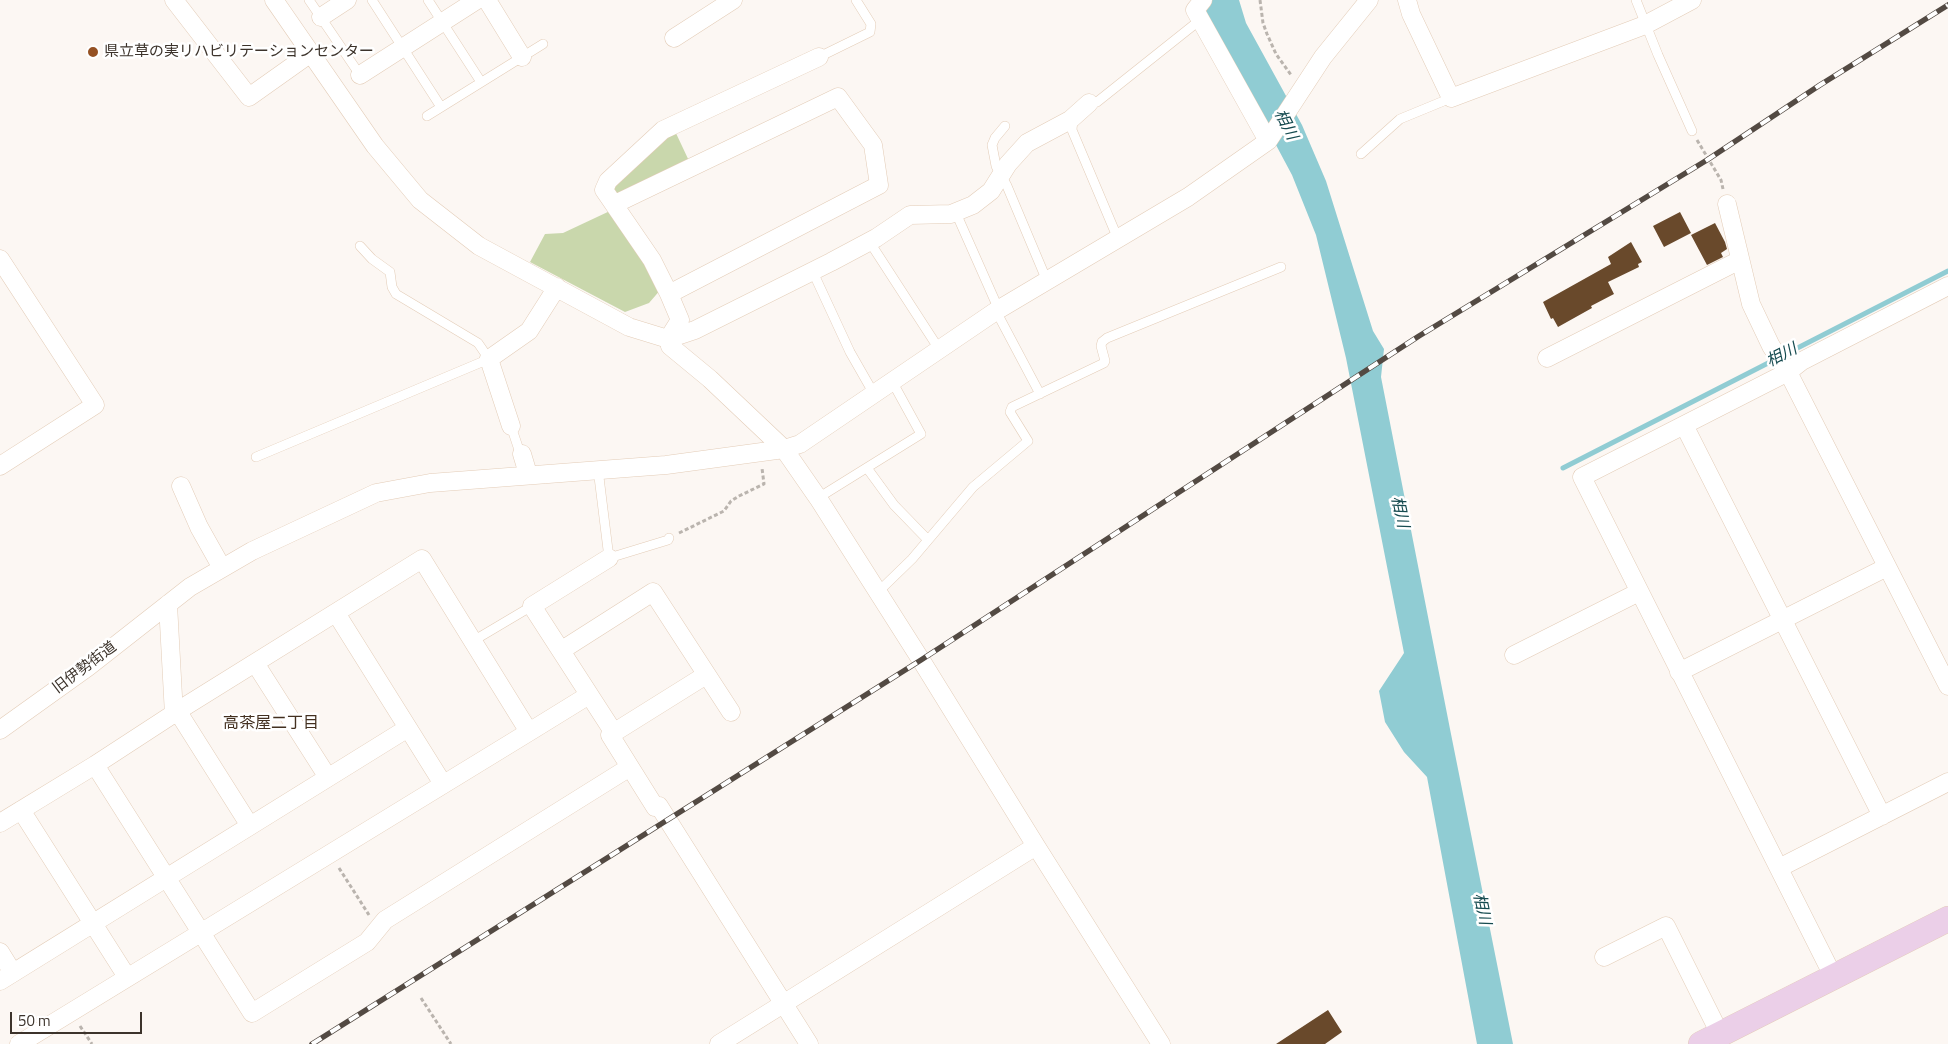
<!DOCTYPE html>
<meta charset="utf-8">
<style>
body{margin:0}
#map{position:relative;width:1948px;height:1044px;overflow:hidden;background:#fcf7f3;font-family:"Titillium Web",sans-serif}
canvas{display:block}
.scale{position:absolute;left:10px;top:1012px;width:132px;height:22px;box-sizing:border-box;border:2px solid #3c332b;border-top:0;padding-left:6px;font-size:15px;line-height:18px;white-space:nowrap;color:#3c332b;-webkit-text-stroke:4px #fff;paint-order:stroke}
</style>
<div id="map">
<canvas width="1948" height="1044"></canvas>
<div class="scale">50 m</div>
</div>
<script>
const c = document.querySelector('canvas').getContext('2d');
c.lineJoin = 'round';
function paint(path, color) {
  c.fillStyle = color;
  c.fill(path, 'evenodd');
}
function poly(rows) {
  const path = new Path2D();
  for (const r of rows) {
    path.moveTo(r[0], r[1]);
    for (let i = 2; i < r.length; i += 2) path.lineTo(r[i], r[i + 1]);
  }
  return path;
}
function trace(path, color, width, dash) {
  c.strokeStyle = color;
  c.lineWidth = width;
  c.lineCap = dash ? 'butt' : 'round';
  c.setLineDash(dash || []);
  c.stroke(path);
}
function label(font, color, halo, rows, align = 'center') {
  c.font = font + ' "Titillium Web","Noto Sans JP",sans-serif';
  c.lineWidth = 5;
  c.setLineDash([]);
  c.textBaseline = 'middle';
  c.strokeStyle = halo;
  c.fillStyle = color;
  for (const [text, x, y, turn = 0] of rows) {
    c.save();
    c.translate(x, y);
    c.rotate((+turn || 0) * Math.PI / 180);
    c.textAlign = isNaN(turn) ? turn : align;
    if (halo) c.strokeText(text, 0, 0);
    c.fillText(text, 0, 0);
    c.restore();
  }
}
paint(poly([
 [674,129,690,163,619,198,610,185],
 [612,210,662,288,649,303,625,312,530,262,545,234,563,233]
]), '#c9d7ac');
paint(poly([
 [1205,0,1239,0,1246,23,1302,125,1326,181,1373,331,1384,349,1381,377,1450,729,1513,1044,1477,1044,1427,777,1404,752,1385,722,1379,691,1404,653,1346,358,1316,235,1292,175,1205,12]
]), '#90ccd3');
trace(poly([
 [1563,468,1948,271]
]), '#90ccd3', 5);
paint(poly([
 [1680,212,1691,233,1664,247,1653,226],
 [1715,223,1725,242,1727,249,1721,253,1723,257,1707,265,1691,235],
 [1631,242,1642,262,1638,264,1639,267,1608,282,1614,294,1591,306,1592,308,1558,327,1553,318,1551,319,1543,302,1611,264,1608,257],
 [1328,1010,1342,1032,1325,1044,1276,1044]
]), '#69492b');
const lane = poly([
 [309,0,360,75],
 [372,0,441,107],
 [428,0,481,82],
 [1636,0,1658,55,1692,131],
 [819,57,870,32,871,24,856,0],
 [1089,103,1097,102,1200,20],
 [427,116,543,44],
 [1073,118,1072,130,1118,239],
 [1005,126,995,138,992,145,996,166,1007,186,1047,281],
 [1361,154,1400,119,1451,98],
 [956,213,999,310],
 [869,241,939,349],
 [812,270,850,352,874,394],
 [996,311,1040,394],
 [511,426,520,453,522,454],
 [256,457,489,359,478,343,396,294,392,287,390,272,372,259,360,246],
 [867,468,894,505,928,540],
 [598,469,609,558,668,540,669,538],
 [818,498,921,434,893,383],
 [878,592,912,559,973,487,1028,441,1010,412,1012,407,1104,363,1105,361,1101,346,1102,342,1107,338,1281,267],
 [473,641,532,606]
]);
const street = poly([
 [174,0,249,97,311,53],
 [274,0,375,146,420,200,479,246,629,327,668,339,670,346,710,379,784,449,818,498,921,660,1036,846,1161,1044],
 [487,0,522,57],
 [1203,0,1195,10,1268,141],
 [1407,0,1411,14,1451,98,1645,25,1692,0],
 [321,17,347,0],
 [674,38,733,0],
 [360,75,477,0],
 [615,204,838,97,873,145,879,185,669,294],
 [1727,204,1751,304,1771,346,1788,372,1948,686],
 [0,259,95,405,0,466],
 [668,339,695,330,831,262,876,238,910,215,951,214,973,205,991,191,1008,164,1027,143,1070,120,1089,103],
 [668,339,680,320,669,294,652,260,604,190,608,181,663,130,819,57],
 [1547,358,1740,260],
 [1684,425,1882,816],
 [511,426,489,359,529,331,557,287],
 [522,454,528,474],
 [181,486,199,527,222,568],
 [609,558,532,606,614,733],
 [168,604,174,715],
 [336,613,408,728],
 [562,650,653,592,731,712],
 [1514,655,1639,592],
 [255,663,327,776],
 [1679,672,1887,567],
 [706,675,610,735,655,807,659,806,809,1044],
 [178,712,250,826],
 [0,730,88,667,190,587,252,551,376,493,430,483,666,465,784,449,800,444,996,311,1188,197,1268,141,1323,57,1369,0],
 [529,732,589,695],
 [95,765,252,1013,367,942,385,920,630,767],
 [21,810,127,977],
 [0,823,95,765,184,707,422,559,529,732,19,1044],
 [1779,868,1948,782],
 [0,952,13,973],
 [1604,957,1666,926,1720,1034],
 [1833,976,1582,477,1788,372,1802,361,1948,286],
 [0,981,408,728,443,784],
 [719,1044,1036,846]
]);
const secondary = poly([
 [1701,1044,1948,919]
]);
trace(lane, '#e3ccb7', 10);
trace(street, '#e3ccb7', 19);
trace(secondary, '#e3ccb7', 26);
trace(poly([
 [1260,0,1263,23,1267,34,1276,54,1291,75],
 [1697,140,1721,180,1723,189],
 [679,533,724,511,731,501,739,496,764,484,762,468],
 [339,868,369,915],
 [421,998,451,1044],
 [80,1026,92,1044]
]), '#bab4ae', 3, [4, 2.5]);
trace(lane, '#fff', 9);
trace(street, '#fff', 18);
trace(secondary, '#ebcfe8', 25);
const rail = poly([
 [312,1044,921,660,1419,336,1707,160,1820,85,1948,5]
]);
trace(rail, '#534a43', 5.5);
trace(rail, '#fff', 4, [11]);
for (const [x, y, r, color] of [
 [93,52,6,"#955123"]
]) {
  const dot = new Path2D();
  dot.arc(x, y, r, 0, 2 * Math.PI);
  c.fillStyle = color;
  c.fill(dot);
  trace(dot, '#fff', 2);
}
label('15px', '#3c332b', '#fff', [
 ["県立草の実リハビリテーションセンター",104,52]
], 'left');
label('15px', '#3c332b', '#fff', [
 ["旧伊勢街道",85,668,-37]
]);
label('italic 16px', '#164b50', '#fff', [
 ["相川",1285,125,63],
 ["相川",1782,356,-27],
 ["相川",1399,512,78],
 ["相川",1481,909,78]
]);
label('16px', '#433020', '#fff', [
 ["高茶屋二丁目",271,724]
]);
</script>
